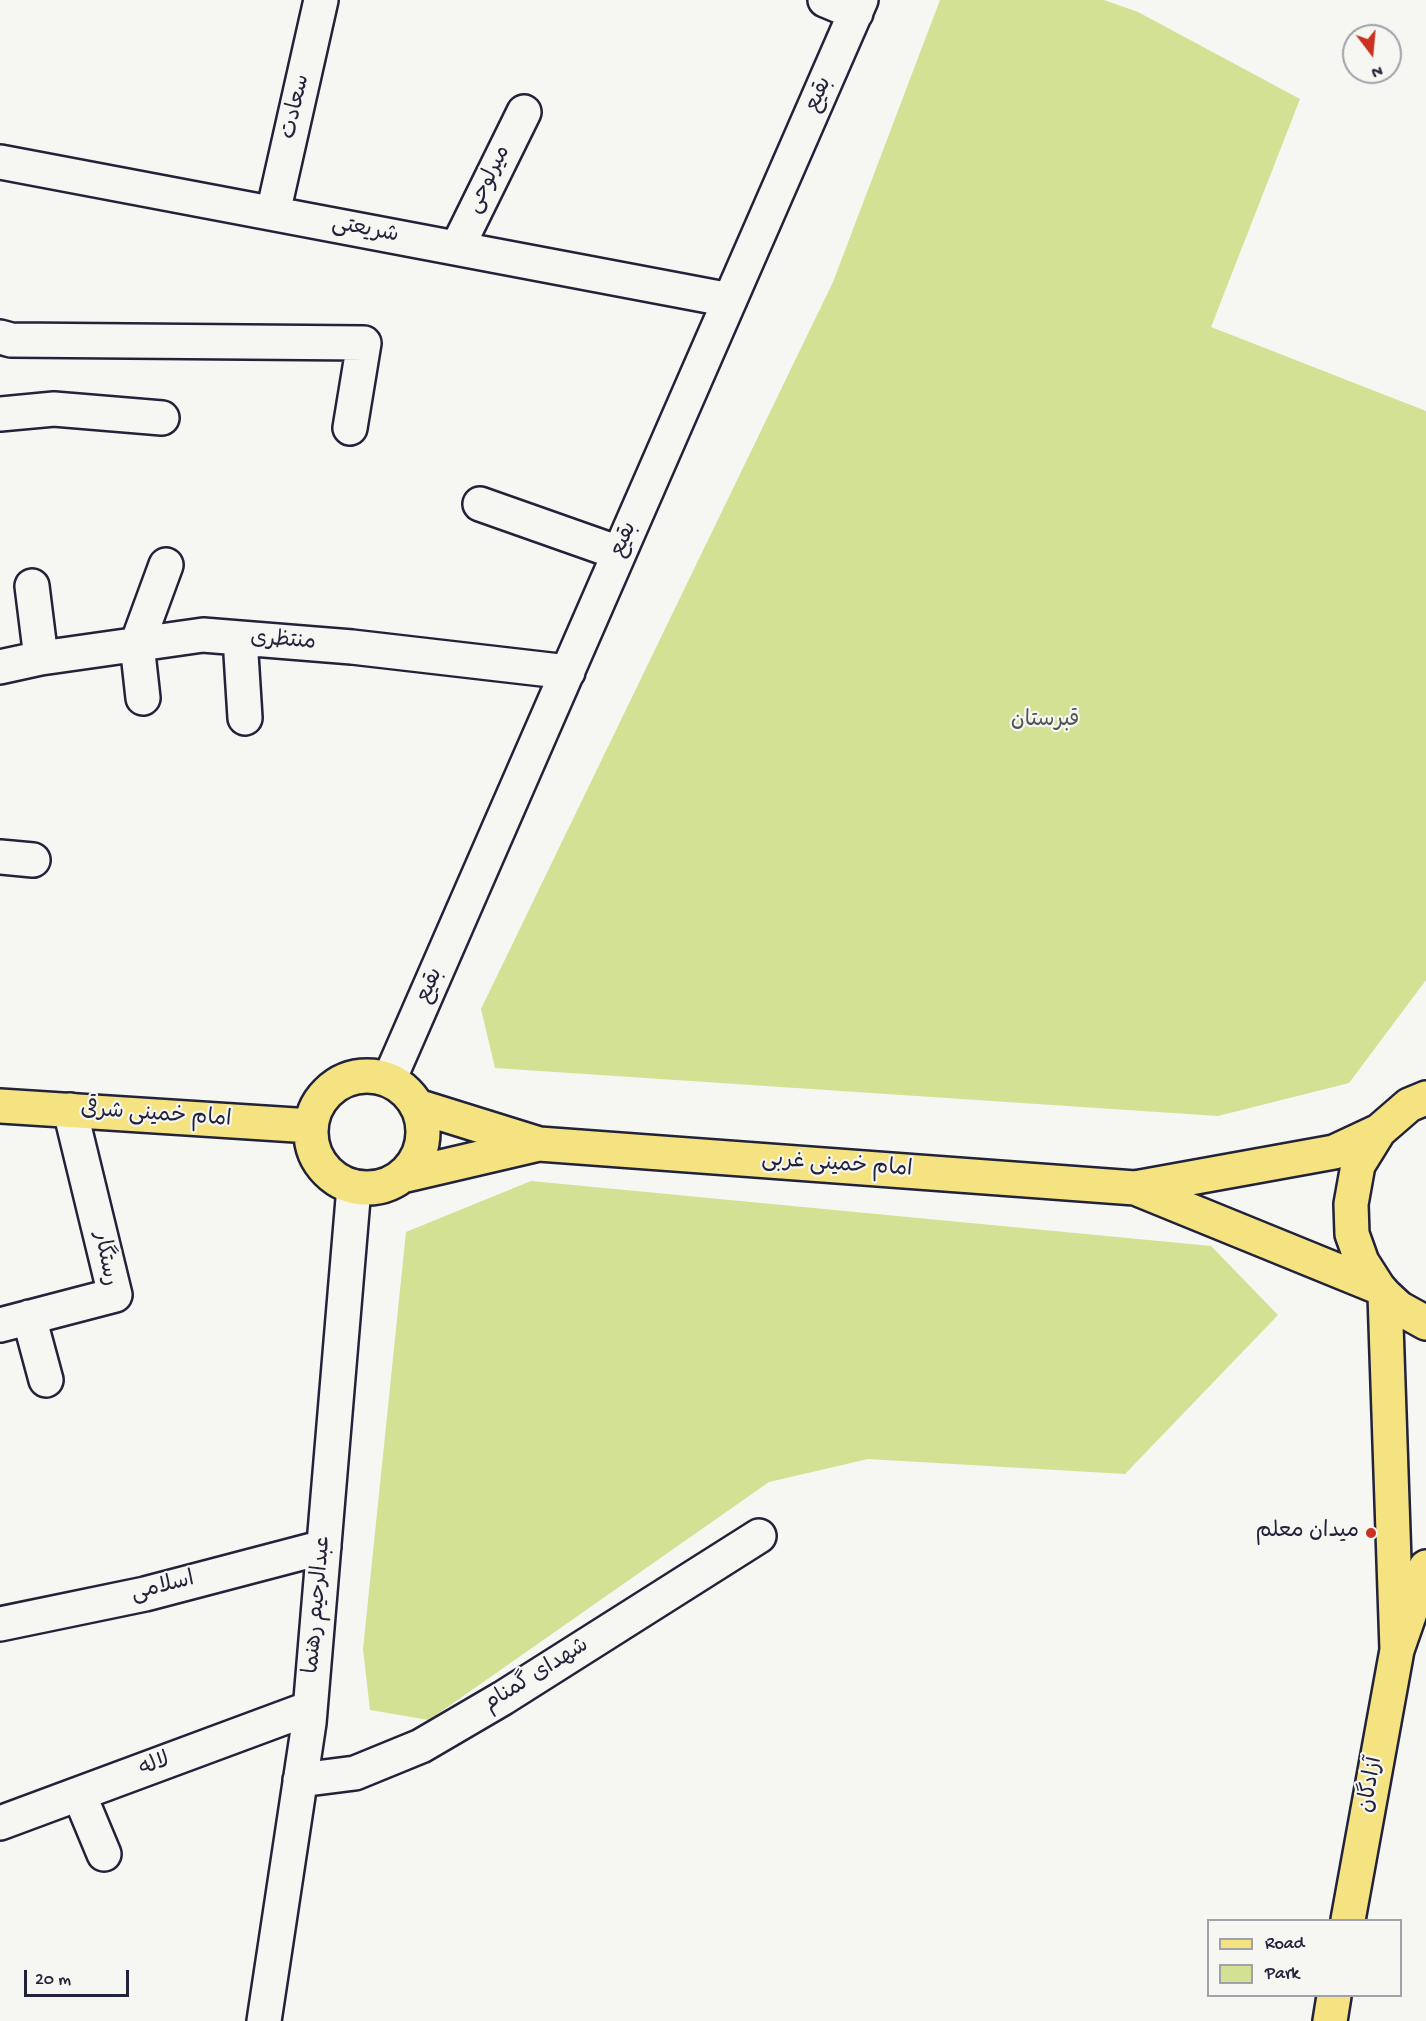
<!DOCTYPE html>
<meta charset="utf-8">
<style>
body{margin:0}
#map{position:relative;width:1426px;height:2021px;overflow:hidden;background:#f6f6f2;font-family:"Gochi Hand",sans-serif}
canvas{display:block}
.legend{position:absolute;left:1207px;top:1919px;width:195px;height:78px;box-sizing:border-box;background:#f6f6f2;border:2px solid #a1a1a9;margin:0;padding:8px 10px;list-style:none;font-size:18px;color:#22223b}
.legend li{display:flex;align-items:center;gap:12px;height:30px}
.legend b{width:30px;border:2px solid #a1a1a9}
.north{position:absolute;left:1342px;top:24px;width:60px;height:60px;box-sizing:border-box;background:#f6f6f2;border:2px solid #a1a1a9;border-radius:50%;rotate:164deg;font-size:16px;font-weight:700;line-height:24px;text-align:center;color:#22223b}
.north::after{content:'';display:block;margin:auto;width:21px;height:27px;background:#c8321e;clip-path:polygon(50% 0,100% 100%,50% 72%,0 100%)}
.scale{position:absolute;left:24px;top:1970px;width:105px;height:27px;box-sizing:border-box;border:3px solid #22223b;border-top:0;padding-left:8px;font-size:18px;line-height:21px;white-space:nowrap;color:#22223b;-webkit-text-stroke:4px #f6f6f2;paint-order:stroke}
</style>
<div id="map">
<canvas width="1426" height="2021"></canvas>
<ul class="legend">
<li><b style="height:8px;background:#f5e382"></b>Road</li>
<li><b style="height:16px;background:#d2e194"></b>Park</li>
</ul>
<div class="north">N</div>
<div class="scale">20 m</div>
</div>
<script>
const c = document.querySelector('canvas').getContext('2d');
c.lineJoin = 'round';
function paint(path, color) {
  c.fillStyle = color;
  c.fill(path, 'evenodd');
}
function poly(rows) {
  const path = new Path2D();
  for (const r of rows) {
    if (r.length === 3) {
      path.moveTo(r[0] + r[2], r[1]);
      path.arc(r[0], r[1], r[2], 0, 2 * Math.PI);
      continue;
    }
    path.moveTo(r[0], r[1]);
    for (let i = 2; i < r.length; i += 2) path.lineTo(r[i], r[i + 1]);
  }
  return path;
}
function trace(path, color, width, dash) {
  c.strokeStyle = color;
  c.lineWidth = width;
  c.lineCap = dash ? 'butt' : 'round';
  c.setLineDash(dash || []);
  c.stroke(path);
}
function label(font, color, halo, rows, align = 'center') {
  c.font = font + ' "Gochi Hand","Playpen Sans Arabic",sans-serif';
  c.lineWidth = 4.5;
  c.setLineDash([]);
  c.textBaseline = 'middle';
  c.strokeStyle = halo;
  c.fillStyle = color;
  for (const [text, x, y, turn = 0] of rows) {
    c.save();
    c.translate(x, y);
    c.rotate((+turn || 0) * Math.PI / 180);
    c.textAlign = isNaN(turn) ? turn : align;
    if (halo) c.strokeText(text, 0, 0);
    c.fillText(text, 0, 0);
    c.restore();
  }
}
paint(poly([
 [940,0,1104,0,1138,12,1300,99,1211,327,1426,411,1426,980,1349,1083,1218,1116,495,1068,481,1009,833,282],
 [531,1181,1211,1246,1278,1315,1125,1474,868,1459,769,1482,429,1720,370,1710,363,1649,406,1232]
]), '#d2e194');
const minor = poly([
 [825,0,856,13],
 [0,162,730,300],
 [273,213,321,0],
 [457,248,524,112],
 [0,337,11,340,364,343,350,428],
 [0,414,54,409,162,418],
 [480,504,619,553],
 [32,586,41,658],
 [240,638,245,718],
 [0,667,41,658,203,635,352,647,568,672],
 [143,698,137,644,166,565],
 [0,857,33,860],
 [389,1080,861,0],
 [29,1317,46,1380],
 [0,1325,115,1295,70,1110],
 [0,1624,145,1594,324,1547],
 [300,1780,355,1773,421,1746,503,1698,759,1536],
 [79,1794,104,1854],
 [0,1823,310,1708],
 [264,2021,309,1723,354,1187]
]);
const major = poly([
 [367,1132,56],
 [1426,1098,1409,1105,1379,1131,1358,1165,1351,1204,1352,1234,1362,1262,1378,1287,1385,1295,1399,1308,1426,1323],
 [0,1106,311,1126],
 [539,1144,1135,1188],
 [402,1176,539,1144,417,1106],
 [1378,1287,1135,1188,1334,1152,1379,1131],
 [1385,1295,1397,1650,1426,1567],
 [1348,1920,1397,1650],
 [1330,2021,1334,1996]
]);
trace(minor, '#22223b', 38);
trace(major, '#22223b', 38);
trace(minor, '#f6f6f2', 33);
trace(major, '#f5e382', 33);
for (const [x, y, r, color] of [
 [1371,1533,6,"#c8321e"]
]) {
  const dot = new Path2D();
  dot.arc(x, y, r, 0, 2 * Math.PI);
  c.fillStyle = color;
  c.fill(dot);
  trace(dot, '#f6f6f2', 2);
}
label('22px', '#22223b', '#f6f6f2', [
 ["بقیع",820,95,-66],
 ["سعادت",297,107,-77],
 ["میرلوحی",490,180,-64],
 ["شریعتی",365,231,11],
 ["بقیع",625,540,-66],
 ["منتظری",283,642,4],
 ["بقیع",431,986,-66],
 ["امام خمینی شرقی",156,1116,4],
 ["امام خمینی غربی",837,1166,4],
 ["رستگار",104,1259,79],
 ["اسلامی",163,1588,-14],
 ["عبدالرحیم رهنما",319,1605,-85],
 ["شهدای گمنام",537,1676,-32],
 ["لاله",155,1766,-20],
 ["آزادگان",1372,1785,-80]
]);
label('22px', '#4e5251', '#f6f6f2', [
 ["قبرستان",1045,722]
]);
label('22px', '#22223b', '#f6f6f2', [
 ["میدان معلم",1359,1533]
], 'right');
</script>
